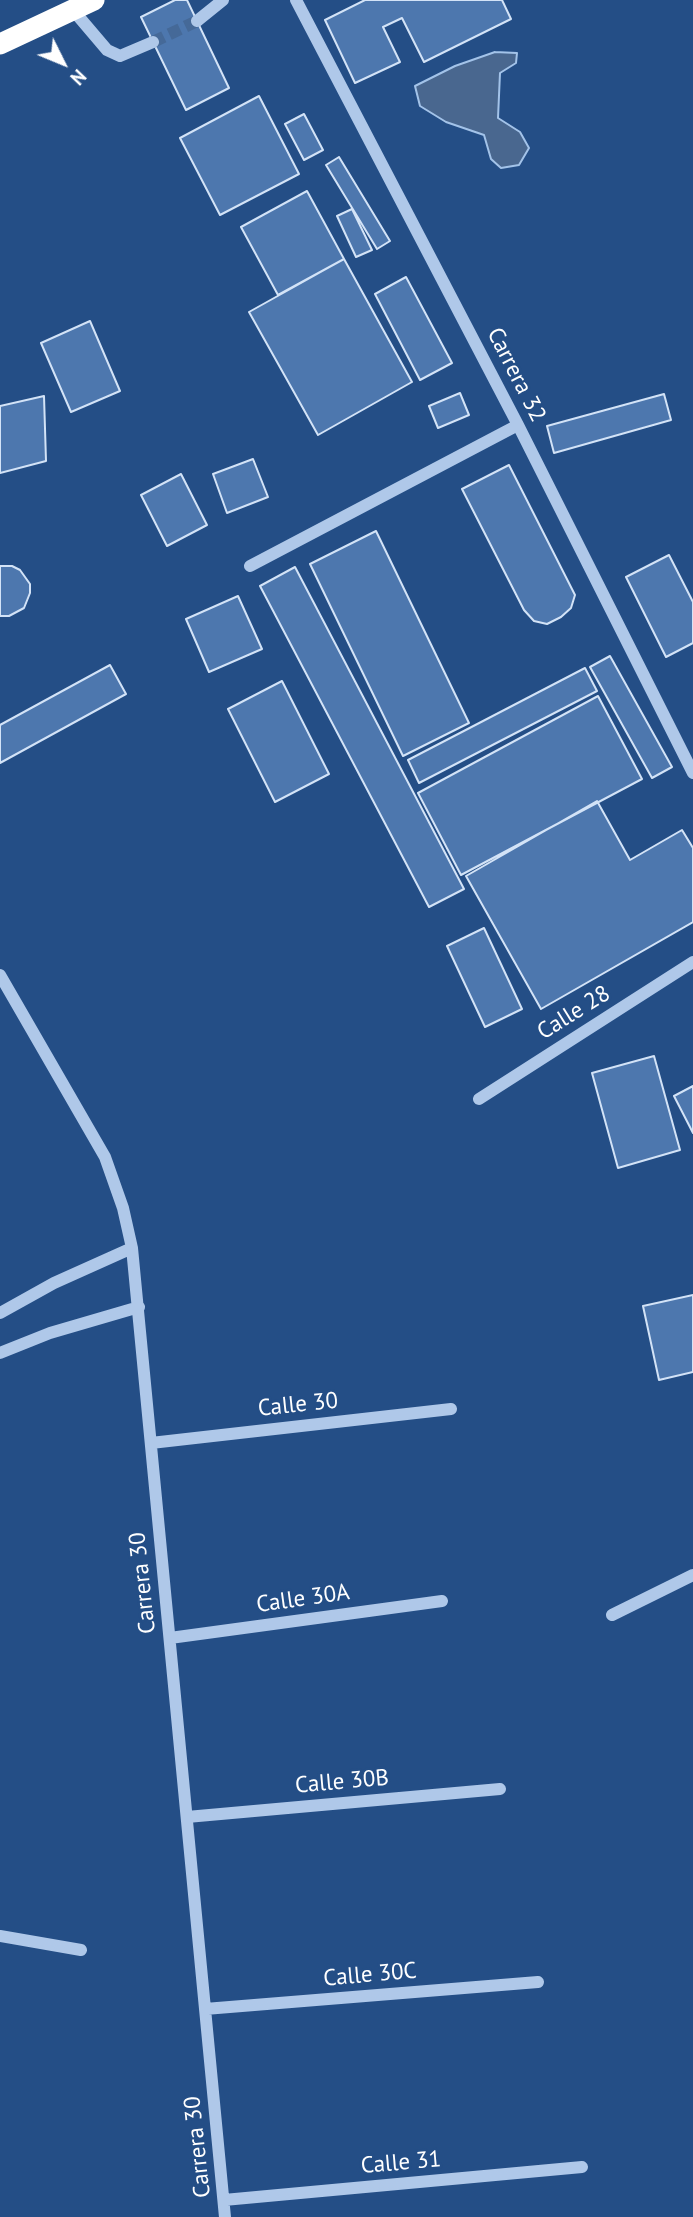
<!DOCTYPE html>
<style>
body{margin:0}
#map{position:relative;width:693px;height:2217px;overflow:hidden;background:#244e86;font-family:"PT Sans",sans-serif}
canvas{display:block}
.north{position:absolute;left:28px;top:28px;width:70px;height:70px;-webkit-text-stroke:5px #244e86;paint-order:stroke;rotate:133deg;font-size:19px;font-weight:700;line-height:28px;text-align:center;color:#fff}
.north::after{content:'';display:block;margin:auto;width:24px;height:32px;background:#fff;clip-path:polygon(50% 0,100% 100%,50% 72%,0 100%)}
</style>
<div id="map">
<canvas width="693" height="2217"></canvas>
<div class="north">N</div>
</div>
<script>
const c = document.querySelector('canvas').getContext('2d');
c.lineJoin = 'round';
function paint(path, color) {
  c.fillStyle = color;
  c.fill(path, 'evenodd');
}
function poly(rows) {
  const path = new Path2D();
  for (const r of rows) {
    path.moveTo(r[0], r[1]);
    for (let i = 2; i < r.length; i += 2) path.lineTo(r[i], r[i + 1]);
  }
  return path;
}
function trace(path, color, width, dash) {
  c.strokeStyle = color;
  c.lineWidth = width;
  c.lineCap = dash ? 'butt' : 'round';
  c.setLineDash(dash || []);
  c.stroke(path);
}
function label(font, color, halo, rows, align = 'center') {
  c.font = font + ' "PT Sans",sans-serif';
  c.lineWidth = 5;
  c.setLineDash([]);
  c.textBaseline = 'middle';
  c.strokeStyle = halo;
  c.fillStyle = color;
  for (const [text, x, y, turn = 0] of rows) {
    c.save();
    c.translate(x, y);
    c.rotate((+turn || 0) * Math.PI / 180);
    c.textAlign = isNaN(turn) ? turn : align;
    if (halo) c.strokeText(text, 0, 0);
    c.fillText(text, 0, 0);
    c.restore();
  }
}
const water = poly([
 [495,52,517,53,516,63,500,73,498,118,520,132,529,148,519,165,501,168,491,159,484,135,446,122,420,106,415,86,455,66,495,52]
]);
paint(water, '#49678f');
trace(water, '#a3c3e9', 2);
const building = poly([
 [175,0,187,0,229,88,186,110,141,17,175,0],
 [365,0,502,0,511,19,424,62,402,18,383,27,400,62,355,83,325,20,365,0],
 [259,96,299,174,220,215,180,138,259,96],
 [304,114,323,150,304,160,285,124,304,114],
 [339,157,390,241,377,249,326,165,339,157],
 [307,191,344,259,278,295,241,227,307,191],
 [352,209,372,250,356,257,337,216,352,209],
 [344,259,412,382,318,435,249,312,344,259],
 [406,277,452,363,420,380,375,294,406,277],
 [90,321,120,391,71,412,41,343,90,321],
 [460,393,469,415,438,428,429,406,460,393],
 [664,394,671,420,554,453,547,426,664,394],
 [44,396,46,461,0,473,0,406,44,396],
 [253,459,268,497,227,513,213,474,253,459],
 [509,465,575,595,571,608,561,617,547,624,534,621,524,610,462,489,509,465],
 [181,474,207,525,167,546,141,495,181,474],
 [376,531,469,723,403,756,310,564,376,531],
 [669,555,693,602,693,643,666,657,626,577,669,555],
 [0,566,12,566,20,570,30,584,30,593,24,608,9,616,0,616,0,566],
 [295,567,464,889,429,907,260,586,295,567],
 [238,596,262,649,209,672,186,619,238,596],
 [610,656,672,767,652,778,590,667,610,656],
 [110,665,126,694,0,763,0,725,110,665],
 [585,668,597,691,419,783,408,760,585,668],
 [282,681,329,774,275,802,228,709,282,681],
 [598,696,642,779,461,875,418,793,598,696],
 [597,801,630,860,682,830,693,848,693,922,541,1009,466,876,597,801],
 [484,928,522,1009,485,1027,447,946,484,928],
 [654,1056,680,1150,618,1168,592,1073,654,1056],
 [693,1086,693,1133,674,1096,693,1086],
 [693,1295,693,1372,659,1380,643,1306,693,1295]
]);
paint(building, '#4d77ae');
trace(building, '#d3e3f7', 2);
trace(poly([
 [153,42,197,21]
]), '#456998', 12, [12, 6]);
trace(poly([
 [296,0,518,425,693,773],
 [73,10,107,50,120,56,153,42],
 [197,21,223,0],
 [250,566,518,425],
 [0,975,105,1157,123,1208,132,1248,225,2217],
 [479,1099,693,962],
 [0,1313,54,1283,132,1248],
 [0,1353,50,1333,139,1307],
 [151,1443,451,1409],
 [612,1615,693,1575],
 [170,1638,442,1601],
 [187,1817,500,1789],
 [0,1936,81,1950],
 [205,2009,538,1982],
 [224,2200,582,2167]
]), '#afc8e9', 12);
trace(poly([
 [0,44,94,0]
]), '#fff', 21);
label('23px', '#fff', '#244e86', [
 ["Carrera 32",516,375,63],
 ["Calle 28",574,1013,-32],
 ["Calle 30",298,1405,-6],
 ["Carrera 30",143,1583,-96],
 ["Calle 30A",303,1599,-8],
 ["Calle 30B",342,1782,-5],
 ["Calle 30C",370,1975,-5],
 ["Carrera 30",198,2147,-96],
 ["Calle 31",401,2163,-5]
]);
</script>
